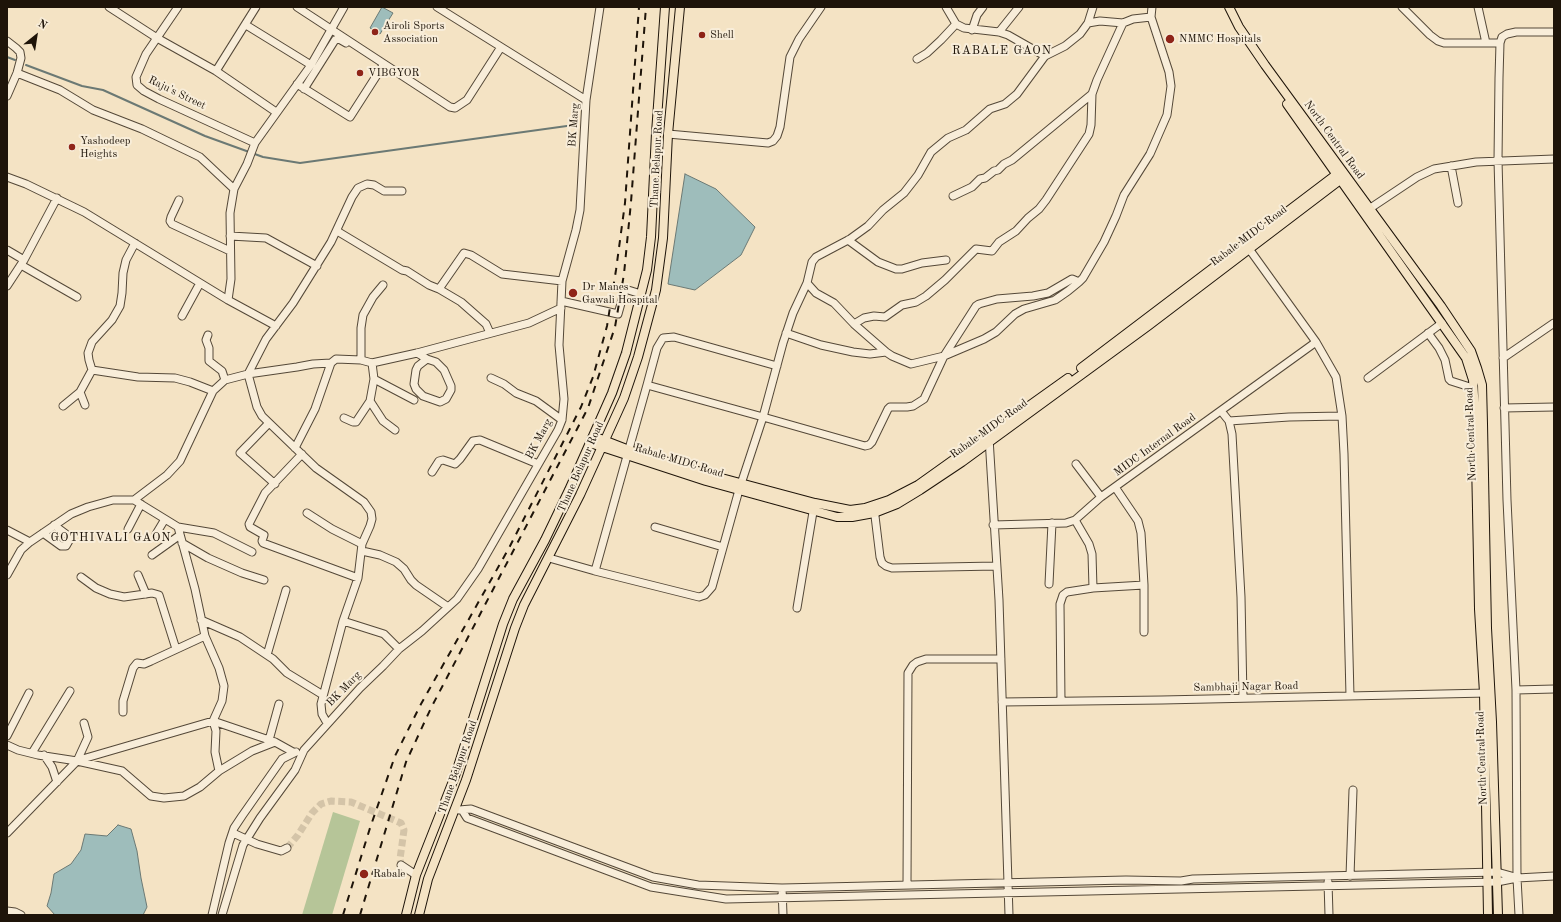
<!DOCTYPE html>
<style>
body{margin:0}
#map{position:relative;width:1561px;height:922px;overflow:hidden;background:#f4e3c4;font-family:"Old Standard TT",serif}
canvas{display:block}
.frame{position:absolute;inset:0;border:8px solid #1e1409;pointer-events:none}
.north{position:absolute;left:16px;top:16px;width:40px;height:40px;-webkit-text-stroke:3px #f8edd9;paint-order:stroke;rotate:30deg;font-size:11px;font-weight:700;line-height:16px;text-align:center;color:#1e1409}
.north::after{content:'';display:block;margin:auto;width:14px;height:18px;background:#1e1409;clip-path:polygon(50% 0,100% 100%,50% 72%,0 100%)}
</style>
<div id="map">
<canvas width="1561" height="922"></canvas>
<div class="frame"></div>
<div class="north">N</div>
</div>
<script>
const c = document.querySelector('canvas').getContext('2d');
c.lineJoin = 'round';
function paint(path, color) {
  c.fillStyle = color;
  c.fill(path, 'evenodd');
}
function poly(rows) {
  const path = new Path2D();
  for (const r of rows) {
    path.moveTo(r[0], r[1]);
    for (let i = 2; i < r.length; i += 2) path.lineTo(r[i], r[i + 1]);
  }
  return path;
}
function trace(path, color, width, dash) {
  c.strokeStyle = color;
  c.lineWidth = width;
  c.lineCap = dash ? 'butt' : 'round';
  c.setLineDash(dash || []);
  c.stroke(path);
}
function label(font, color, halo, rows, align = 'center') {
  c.font = font + ' "Old Standard TT",serif';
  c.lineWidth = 4;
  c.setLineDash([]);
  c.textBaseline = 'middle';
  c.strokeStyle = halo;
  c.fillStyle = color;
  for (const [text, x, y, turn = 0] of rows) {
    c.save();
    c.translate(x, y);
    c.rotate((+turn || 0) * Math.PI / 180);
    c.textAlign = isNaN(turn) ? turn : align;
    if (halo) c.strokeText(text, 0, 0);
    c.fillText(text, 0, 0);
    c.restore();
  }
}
paint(poly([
 [333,812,360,821,332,915,302,915]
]), '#b6c598');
const water = poly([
 [382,7,393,13,380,34,370,28,382,7],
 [685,174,716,189,755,227,741,255,695,290,668,284,685,174],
 [118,825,131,829,137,851,141,878,147,907,143,915,55,915,47,906,51,893,54,874,71,864,81,850,85,834,107,836,118,825]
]);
paint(water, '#9ebdbb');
trace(water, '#6b7974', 1);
trace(poly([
 [7,57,15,60],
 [26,65,82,86,103,90,205,136,263,157,300,163,574,125]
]), '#6b7974', 2);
trace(poly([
 [287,848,298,835,312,813,321,804,331,801,351,802,401,823,404,830,400,859,401,865]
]), '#d4c4a8', 7, [7, 3.5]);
const minor = poly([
 [109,7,157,38,216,71,276,112],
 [178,7,146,54,136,77,137,85,144,91,159,99,255,143],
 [297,7,450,107,455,108,467,100,501,47],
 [437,7,586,100],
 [946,7,956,24,964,28,999,32,1008,35,1045,56,1065,46,1080,34,1088,23,1100,21,1123,23,1133,19,1151,17,1152,7],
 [1402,7,1430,35,1438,41,1444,43,1500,43],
 [1478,7,1486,43],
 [1088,23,1093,7],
 [246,25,311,65],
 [972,30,977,15,983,7],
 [999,32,1019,7],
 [7,41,16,48,20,52,21,58,17,73,7,96],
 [1045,56,1017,94,1005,104,990,109,966,130,948,138,931,152,918,175,904,193,883,210,868,226,850,239,816,257,812,262,807,283,816,293,834,303,854,324,864,318,874,316,885,317,902,305,916,302,926,296,945,280,976,249,992,251,999,242,1016,231,1028,218,1039,209,1046,200,1089,134,1091,125,1092,94,1097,80,1123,23],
 [917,59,927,53,941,40,956,24],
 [216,71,256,7],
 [17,73,60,90,93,110,142,129,200,157,234,189],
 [297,84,350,117,384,64],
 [304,89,335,40,339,39,346,43],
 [668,134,768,143,773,141,777,136,780,127,790,57,799,39,821,7],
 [1451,166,1458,203],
 [7,177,26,184,84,212,228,300,276,326],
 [953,196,972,187,980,179,985,178,994,171,998,170,1004,164,1012,160,1092,94],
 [179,200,171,217,170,221,172,224,230,251],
 [1366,211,1417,177,1434,169,1476,162,1554,159],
 [337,231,402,270,407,271,429,285,439,289,461,302,486,324,490,333],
 [230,236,266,238,317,266],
 [848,240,878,262,896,269,902,269,922,263,946,260],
 [1247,246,1316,342,1336,377,1342,416,1344,454,1350,696],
 [7,250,24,260],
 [21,265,77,297],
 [807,283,793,313,783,343,763,417,865,446,869,445,872,442,888,409,890,407,907,407,913,406,924,399,944,356,976,306,979,304,997,299,1033,296,1048,293,1072,279,1079,282,1083,278,1104,242,1116,216,1124,195,1150,154,1167,115,1171,86,1169,72,1151,17],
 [7,286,24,260,57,198],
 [439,289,464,253,471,255,502,274,562,281],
 [228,300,231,279,230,213,234,189,247,164,255,143,311,65,344,7],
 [561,301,618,314,625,289,641,294],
 [182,316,200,283],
 [854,324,886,352,892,356,911,364,944,356,984,339,996,332,1015,314,1024,309,1055,300,1068,291,1079,282],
 [786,333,821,345,853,352,870,354,886,352],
 [1428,333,1439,348,1445,360,1449,379,1451,381,1473,388],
 [208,335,206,340,209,348,209,361,222,371,225,380],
 [417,353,427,359,418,366,416,370,414,384,416,389,423,396,440,402,446,399,451,390,451,386,444,370,436,362,427,359],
 [1503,358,1554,323],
 [361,360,361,328,363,315,373,297,383,285],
 [372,363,374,379,370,401,383,421,395,430],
 [92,370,138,377,175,378,190,382,213,391],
 [491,378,504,384,516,393,536,401,562,420],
 [1368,378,1442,323],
 [374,379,414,400],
 [647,385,763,417,739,490,712,587,705,595,699,597,595,571,627,456,647,385,657,348,663,338,674,337,777,366],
 [80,392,85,405],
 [63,406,80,392,92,370,89,360,88,353,92,342,112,320,120,306,122,293,123,273,126,260,135,243],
 [1504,408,1554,407],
 [1221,411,1229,421,1232,434,1241,597,1243,698],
 [344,418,353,422,356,422,370,401],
 [1229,421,1289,417,1342,416],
 [269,423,240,453,275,484],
 [989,438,999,600,1009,915],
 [295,448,315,409,331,363,336,359,361,360,372,363,417,353,529,323,561,308],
 [302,454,265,493,249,524,250,527,264,535,262,541,263,543,358,578],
 [1076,464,1101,497],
 [432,472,439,461,443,460,455,464,460,459,473,441,480,440,538,464],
 [1115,487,1138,521,1141,533,1144,585,1144,632],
 [134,500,167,475,180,461,213,391,225,380,248,374,297,367,313,364,331,363],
 [874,508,880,557,882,563,886,566,892,568,996,566],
 [307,513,332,529,362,544],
 [993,525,1066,523,1075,520,1101,497,1316,342],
 [178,527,214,533,252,552],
 [655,527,723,547],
 [128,529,141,504],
 [7,530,30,542],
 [43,533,61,546,66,546,70,539,70,537,54,525],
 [156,534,165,519],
 [182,543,208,558,242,573,264,580],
 [362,551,380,555,396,562,404,569,411,580,416,585,448,607],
 [152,555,180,535],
 [549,558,595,571],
 [7,575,21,550,30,542,71,514,88,507,113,500,134,500,178,527,195,589,205,636,219,668,224,686,222,701,213,721,216,731,215,752,219,771],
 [138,575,146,594],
 [81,577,96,588,110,594,124,597,152,593,159,595,176,649],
 [1049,584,1052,523],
 [1093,588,1144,585],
 [797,608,814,506],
 [201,620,240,637,273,659,287,673,323,695],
 [343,621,384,634,399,649],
 [267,655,286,590],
 [1516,690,1554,689],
 [1061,701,1060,604,1063,595,1067,592,1093,588,1092,554,1089,544,1075,520],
 [1002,702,1162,700,1488,693],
 [123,712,123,701,133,668,137,663,144,664,151,661,205,636],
 [327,723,322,714,321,704,343,621,358,578,362,544,370,526,372,519,371,512,364,502,316,468,262,416,257,407,248,374,266,339,293,303,331,242,352,197,358,188,367,184,374,185,384,191,402,191],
 [7,736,29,693],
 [269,740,279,704],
 [7,745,18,750,38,755,77,761,122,771,151,796,164,798,184,796,200,787,219,771,252,751,275,742],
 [32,753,70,691],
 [44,755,52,767,57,782],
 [79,760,213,721,275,742,293,752],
 [459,810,471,809,653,877,698,885,782,888,1126,880,1181,881,1193,879,1497,872,1515,877],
 [462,810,467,818,651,887,726,899,1497,882,1517,878,1554,876],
 [7,833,77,761,88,737,84,723],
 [233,833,257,844,281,851,287,848],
 [401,865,416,875],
 [1350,876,1353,790],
 [1328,882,1329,915],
 [907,885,908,673,913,665,917,662,926,659,1001,659],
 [782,888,783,915],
 [7,911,15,912,21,915],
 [212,915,229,843,234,828,242,816,282,759,296,752],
 [222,915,243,845,260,818,295,770,304,750,360,688,383,666,399,649,422,631,457,599,478,569,558,430,562,420,564,399,559,345,562,281,576,230,580,210,586,100,600,7],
 [1519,915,1517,878,1516,690,1507,500,1498,160,1499,78,1500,43,1502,37,1507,34,1516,32,1554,32]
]);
const major = poly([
 [1229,7,1239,27,1265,65,1441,306,1471,351,1477,368,1482,385,1483,424,1487,628,1492,722,1498,915],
 [1287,104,1466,358,1473,380,1475,411,1479,609,1484,693,1488,915],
 [1081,368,1341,171],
 [593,436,629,450,714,476,815,503,850,510,865,508,889,500,918,485,1068,378],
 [590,443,706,481,837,517,852,517,874,513,897,504,920,490,962,462,1148,326,1344,177],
 [406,915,416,875,455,776,503,624,513,599,545,540,569,490,612,393,626,353,647,270,651,237,656,133,665,7],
 [419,915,428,879,466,780,515,628,524,605,580,495,624,398,638,357,656,290,663,238,668,134,680,7]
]);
trace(minor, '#544838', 9);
trace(major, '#1e1409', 10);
trace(minor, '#f8edd9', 7);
trace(major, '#f4e3c4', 8);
trace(poly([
 [343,915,370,828,395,756,421,704,509,548,581,407,593,377,607,326,616,270,625,203,639,7],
 [360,915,406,762,431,708,588,408,615,327,624,274,631,202,646,7]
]), '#1e1409', 2, [7, 7]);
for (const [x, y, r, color] of [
 [375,32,4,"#8f2418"],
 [702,35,4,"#8f2418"],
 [1170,39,5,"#8f2418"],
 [360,73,4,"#8f2418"],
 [72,147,4,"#8f2418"],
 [573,293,5,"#8f2418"],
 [364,874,5,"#8f2418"]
]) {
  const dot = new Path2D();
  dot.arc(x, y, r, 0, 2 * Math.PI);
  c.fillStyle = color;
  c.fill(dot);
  trace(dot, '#f8edd9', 1.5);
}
label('11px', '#1e1409', '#f8edd9', [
 ["Airoli Sports",383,26],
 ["Association",383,39],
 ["Shell",710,35],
 ["NMMC Hospitals",1179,39],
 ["VIBGYOR",368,73],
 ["Yashodeep",80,141],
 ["Heights",80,154],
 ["Dr Manes",582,287],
 ["Gawali Hospital",582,300],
 ["Rabale",373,874]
], 'left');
label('11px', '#1e1409', '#f8edd9', [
 ["Raju's Street",177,93,26],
 ["BK Marg",574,125,-86],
 ["North Central Road",1334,140,54],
 ["Thane Belapur Road",657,159,-87],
 ["Rabale MIDC Road",1249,236,-37],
 ["Rabale MIDC Road",989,429,-36],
 ["North Central Road",1471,434,-92],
 ["BK Marg",539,439,-62],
 ["MIDC Internal Road",1155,445,-36],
 ["Rabale MIDC Road",679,461,17],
 ["Thane Belapur Road",581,467,-66],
 ["Sambhaji Nagar Road",1246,687,-1],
 ["BK Marg",344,689,-46],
 ["North Central Road",1482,758,-92],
 ["Thane Belapur Road",458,767,-71]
]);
c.letterSpacing = '1px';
label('12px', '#1e1409', '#f8edd9', [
 ["RABALE GAON",1002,51],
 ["GOTHIVALI GAON",111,538]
]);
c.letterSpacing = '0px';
</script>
